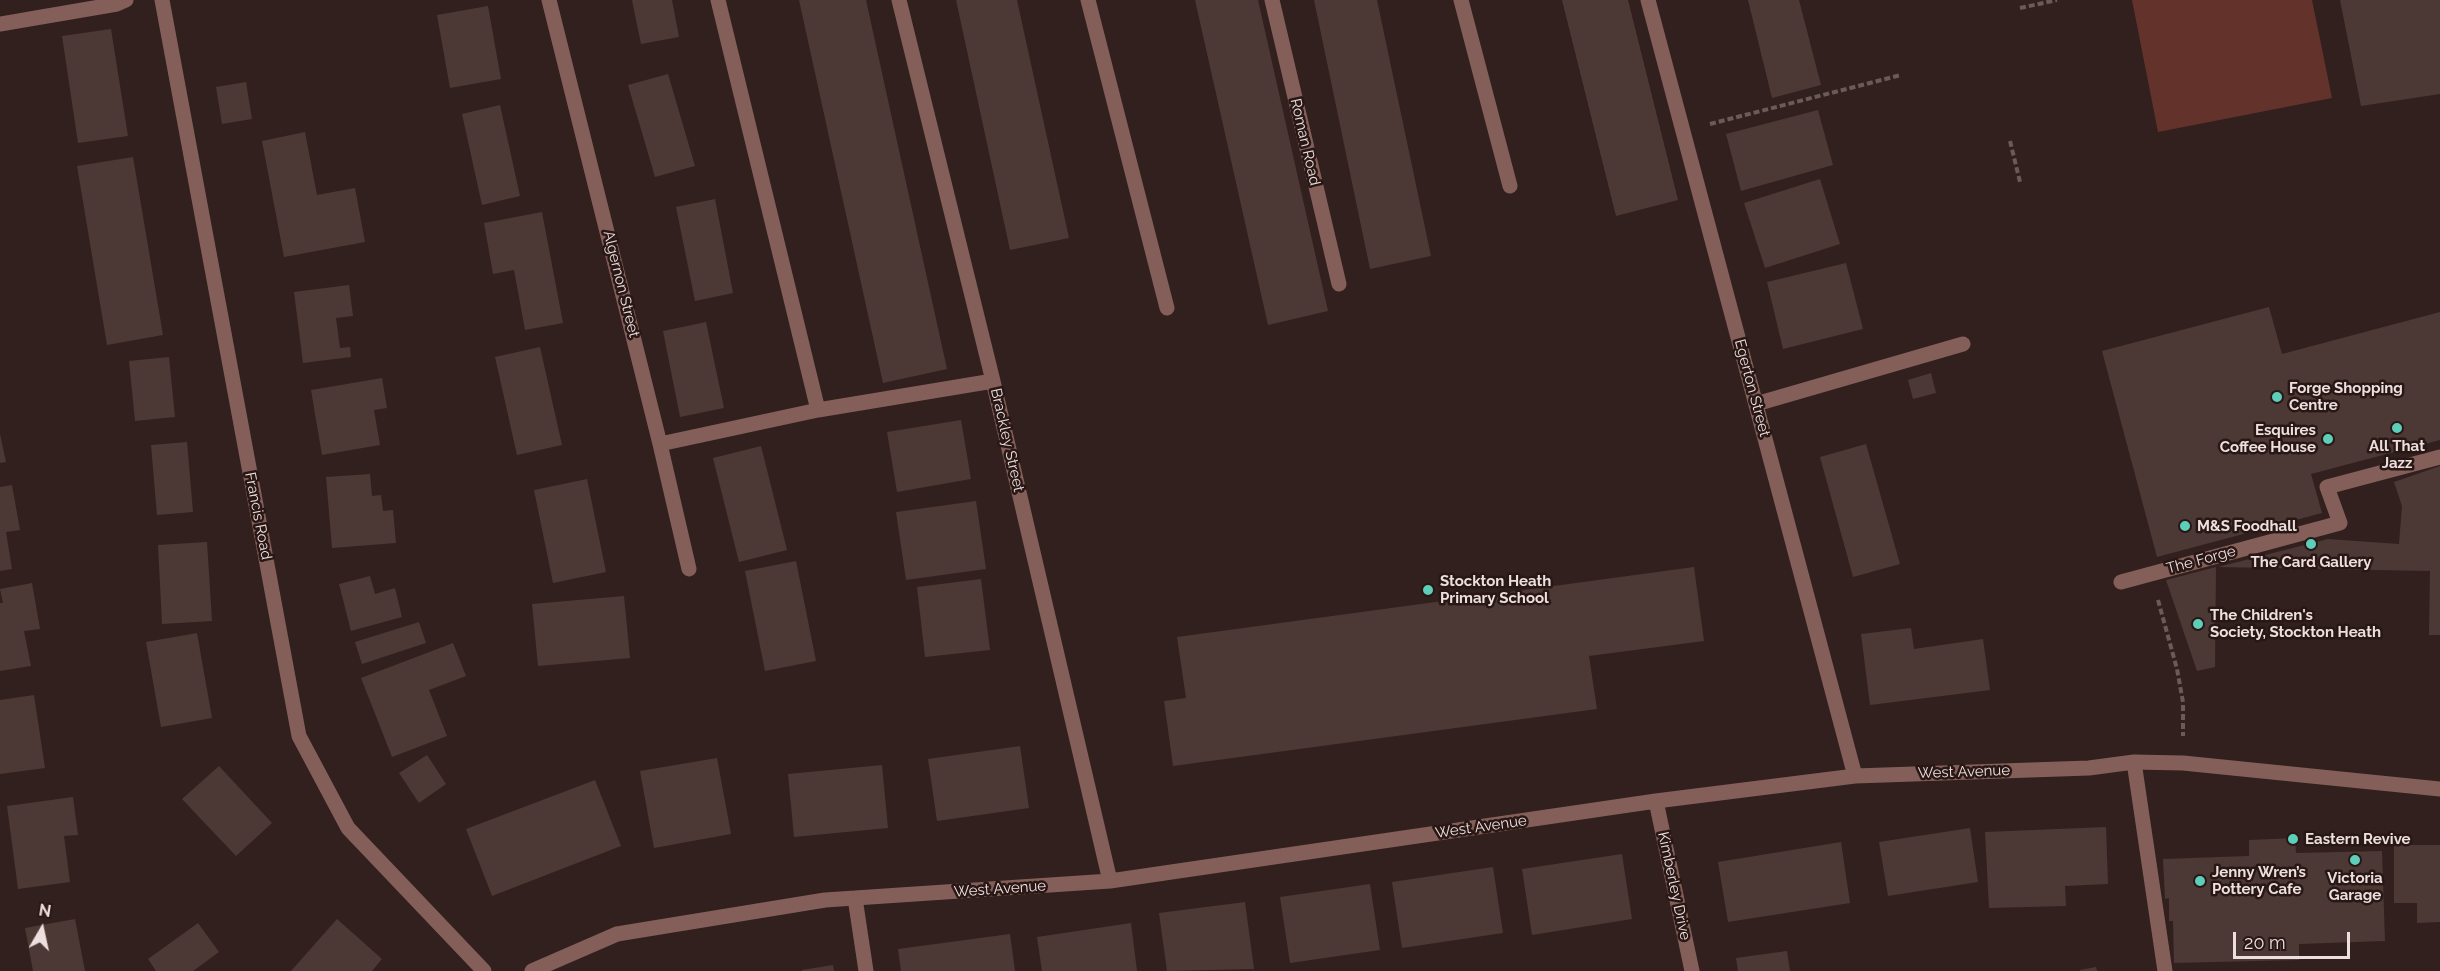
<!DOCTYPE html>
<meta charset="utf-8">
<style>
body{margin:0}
#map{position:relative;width:2440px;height:971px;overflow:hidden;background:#32201e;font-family:Raleway,sans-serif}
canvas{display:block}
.north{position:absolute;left:12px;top:899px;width:60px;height:60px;-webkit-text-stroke:4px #281714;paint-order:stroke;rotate:9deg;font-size:16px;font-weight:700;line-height:24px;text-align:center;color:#ecdfdd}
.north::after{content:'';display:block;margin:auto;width:21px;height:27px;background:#ecdfdd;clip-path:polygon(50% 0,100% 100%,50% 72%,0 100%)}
.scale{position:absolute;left:2233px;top:932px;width:117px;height:27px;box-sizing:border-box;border:3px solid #ecdfdd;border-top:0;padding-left:8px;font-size:18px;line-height:21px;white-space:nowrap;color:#ecdfdd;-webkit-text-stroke:4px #281714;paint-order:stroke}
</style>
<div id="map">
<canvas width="2440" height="971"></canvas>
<div class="north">N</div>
<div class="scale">20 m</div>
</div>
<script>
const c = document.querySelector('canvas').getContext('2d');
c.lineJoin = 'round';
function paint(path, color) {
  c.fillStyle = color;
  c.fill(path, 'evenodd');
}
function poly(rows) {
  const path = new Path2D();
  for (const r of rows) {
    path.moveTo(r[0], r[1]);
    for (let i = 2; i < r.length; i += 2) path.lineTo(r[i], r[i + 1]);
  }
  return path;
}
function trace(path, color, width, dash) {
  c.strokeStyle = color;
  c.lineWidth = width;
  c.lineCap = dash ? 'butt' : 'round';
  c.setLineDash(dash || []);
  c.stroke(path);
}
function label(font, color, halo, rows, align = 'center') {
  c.font = font + ' Raleway,sans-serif';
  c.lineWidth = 5;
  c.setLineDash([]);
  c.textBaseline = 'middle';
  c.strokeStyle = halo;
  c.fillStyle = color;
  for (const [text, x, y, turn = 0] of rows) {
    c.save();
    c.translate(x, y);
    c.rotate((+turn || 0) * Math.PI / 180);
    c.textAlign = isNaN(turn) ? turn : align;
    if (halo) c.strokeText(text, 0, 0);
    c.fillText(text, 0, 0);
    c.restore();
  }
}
paint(poly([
 [2132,0,2312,0,2332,98,2158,132]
]), '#62322b');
paint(poly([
 [632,0,672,0,679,37,641,44],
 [799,0,866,0,947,369,883,383],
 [956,0,1017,0,1069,238,1010,250],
 [1195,0,1258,0,1328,311,1268,325],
 [1314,0,1377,0,1431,256,1370,269],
 [1562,0,1628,0,1678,200,1616,216],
 [1748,0,1799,0,1821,85,1772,98],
 [2340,0,2440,0,2440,94,2361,106],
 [488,6,501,79,450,88,437,15],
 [111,29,128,136,78,143,62,36],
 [668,74,695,166,655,177,628,85],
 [246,82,252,119,222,124,216,87],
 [500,105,520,196,482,205,462,114],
 [1818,110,1833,165,1741,191,1726,134],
 [305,132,317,195,355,188,365,242,284,257,262,141],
 [133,157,163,335,107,345,77,166],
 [1820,179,1840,244,1765,268,1744,203],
 [715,199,733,293,695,301,676,207],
 [542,212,563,323,525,330,514,270,493,274,484,223],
 [1846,263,1863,329,1783,349,1767,282],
 [349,285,353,316,336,318,340,348,350,347,351,357,303,363,294,292],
 [2269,307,2282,354,2440,312,2440,440,2311,474,2322,513,2157,557,2102,351],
 [706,322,724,408,680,417,663,331],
 [540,347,562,445,517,455,495,357],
 [169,357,175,417,135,421,129,361],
 [1931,373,1936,393,1913,399,1908,380],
 [382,378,387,408,374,410,380,445,322,455,311,390],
 [961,420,971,479,897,492,887,432],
 [0,434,6,462,0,463],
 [187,442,193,512,157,515,151,445],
 [1866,444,1900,564,1853,577,1820,457],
 [761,446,787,550,739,562,713,458],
 [2440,466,2440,635,2429,635,2430,571,2218,567,2328,539,2399,544,2402,506,2394,482],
 [370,474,372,496,381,495,383,511,393,510,396,543,332,548,326,477],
 [587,479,606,572,553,583,534,490],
 [12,485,20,530,6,532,12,569,0,571,0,487],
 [976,501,986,569,906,580,896,512],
 [207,542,212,621,162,624,158,545],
 [796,561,816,661,765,671,745,571],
 [1694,567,1704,641,1589,656,1597,709,1173,766,1164,701,1186,698,1177,637],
 [2216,567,2215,667,2197,671,2166,580],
 [370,576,375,594,395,588,402,617,351,631,339,584],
 [981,579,990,650,925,657,917,587],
 [32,583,40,629,24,631,31,666,0,671,0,603,3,603,0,589],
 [624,596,630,658,538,666,532,604],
 [419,622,426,643,362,664,355,642],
 [1911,628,1914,649,1983,639,1990,690,1870,705,1861,634],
 [197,633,212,718,161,727,146,642],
 [453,643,466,676,429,690,447,736,392,757,361,678],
 [34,695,45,768,0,774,0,700],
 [1020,746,1029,808,937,821,928,759],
 [427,755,446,784,419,803,399,773],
 [717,758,731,834,654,848,640,771],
 [882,765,888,828,794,837,788,774],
 [219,766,272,823,236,856,182,799],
 [595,780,621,846,492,896,466,829],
 [73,797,78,835,64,836,70,882,18,889,7,806],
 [2106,827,2108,884,2065,886,2066,906,1989,908,1985,832],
 [1970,828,1978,882,1888,896,1879,842],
 [2295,838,2296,853,2382,851,2385,941,2299,944,2299,960,2174,963,2173,921,2169,921,2169,898,2165,899,2163,859,2249,856,2249,840],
 [1841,842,1850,903,1728,922,1718,862],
 [2394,845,2440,845,2440,922,2417,923,2417,903,2394,903],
 [1622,854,1632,919,1532,935,1522,869],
 [1493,867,1503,933,1402,948,1392,882],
 [1370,884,1380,950,1290,963,1280,897],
 [1245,902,1254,969,1167,971,1159,913],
 [75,919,85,971,33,971,25,928],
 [337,919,382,959,372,971,291,971],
 [198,923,219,952,193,971,156,971,148,959],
 [1131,923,1137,971,1042,971,1037,937],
 [1010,934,1015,971,901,971,898,949],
 [1787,951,1790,971,1738,971,1736,958],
 [833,965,834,971,802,971,802,970],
 [2096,967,2097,971,2080,971,2080,970]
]), '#4c3935');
trace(poly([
 [2020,8,2057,0],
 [1710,124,1901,75],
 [2010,141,2020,182],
 [2158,600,2177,669,2183,702,2183,736]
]), '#6a5a58', 4, [6, 3]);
trace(poly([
 [162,0,299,736,348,828,484,971],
 [549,0,660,444,689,569],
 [718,0,818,410],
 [899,0,993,381,1110,881],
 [1088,0,1167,308],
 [1272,0,1339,284],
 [1461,0,1510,186],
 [1648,0,1855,776],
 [0,24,117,4,126,0],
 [1756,404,1963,344],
 [660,444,818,410,993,381],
 [2121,582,2340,523,2327,487,2440,457],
 [2134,762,2165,971],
 [1656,801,1692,971],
 [855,898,866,971],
 [532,971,617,934,825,900,1110,881,1656,801,1855,776,2089,768,2134,762,2183,763,2440,789]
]), '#845f59', 15);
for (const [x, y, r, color] of [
 [2277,397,6,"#5dceb9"],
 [2397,428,6,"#5dceb9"],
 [2328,439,6,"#5dceb9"],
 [2185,526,6,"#5dceb9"],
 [2311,544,6,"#5dceb9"],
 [1428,590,6,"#5dceb9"],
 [2198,624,6,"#5dceb9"],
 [2293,839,6,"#5dceb9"],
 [2355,860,6,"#5dceb9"],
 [2200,881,6,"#5dceb9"]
]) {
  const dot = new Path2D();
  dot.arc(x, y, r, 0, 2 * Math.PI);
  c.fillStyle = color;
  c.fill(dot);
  trace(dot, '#281714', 2);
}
label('15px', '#ecdfdd', '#281714', [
 ["Roman Road",1305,142,77],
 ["Algernon Street",621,284,76],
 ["Egerton Street",1752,388,75],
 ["Brackley Street",1007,440,77],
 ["Francis Road",258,516,79],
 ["The Forge",2201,560,-15],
 ["West Avenue",1964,772,-2],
 ["West Avenue",1481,827,-8],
 ["Kimberley Drive",1674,886,78],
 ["West Avenue",1000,889,-4]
]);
label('bold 15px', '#ecdfdd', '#281714', [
 ["Forge Shopping",2289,388],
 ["Centre",2289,405],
 ["Esquires",2316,430,"right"],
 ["Coffee House",2316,447,"right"],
 ["All That",2397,446,"center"],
 ["Jazz",2397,463,"center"],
 ["M&S Foodhall",2197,526],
 ["The Card Gallery",2311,562,"center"],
 ["Stockton Heath",1440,581],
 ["Primary School",1440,598],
 ["The Children's",2210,615],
 ["Society, Stockton Heath",2210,632],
 ["Eastern Revive",2305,839],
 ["Jenny Wren’s",2212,872],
 ["Pottery Cafe",2212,889],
 ["Victoria",2355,878,"center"],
 ["Garage",2355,895,"center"]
], 'left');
</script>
